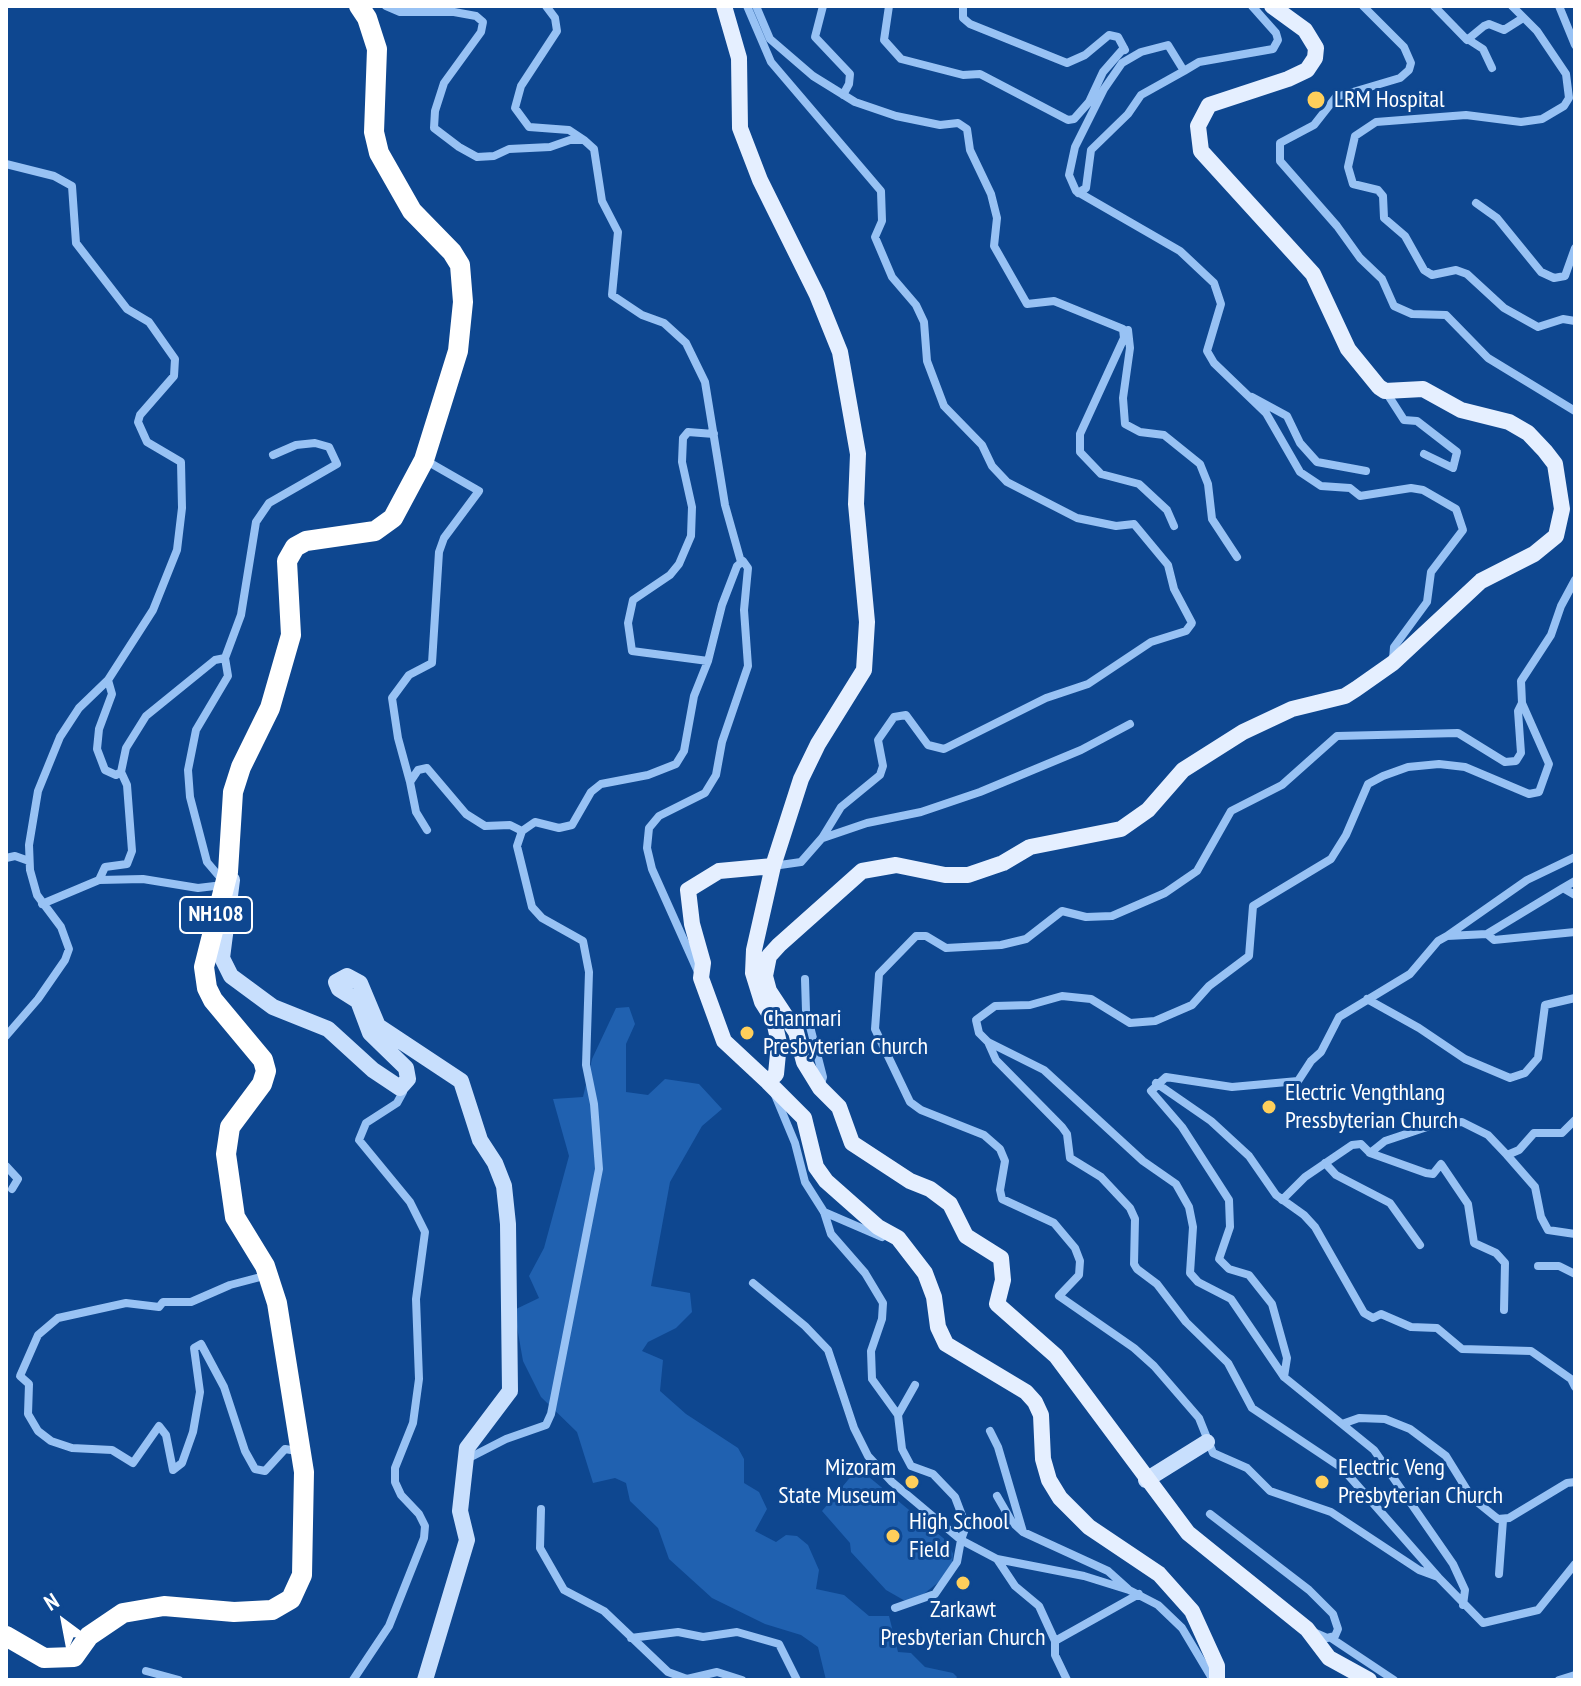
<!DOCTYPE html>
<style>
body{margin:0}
#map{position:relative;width:1581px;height:1686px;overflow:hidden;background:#0e4790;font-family:"PT Sans Narrow",sans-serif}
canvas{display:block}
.frame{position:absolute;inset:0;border:8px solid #fff;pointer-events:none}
.north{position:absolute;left:24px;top:1582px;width:80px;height:80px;-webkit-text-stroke:6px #0e4790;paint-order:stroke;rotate:328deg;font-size:22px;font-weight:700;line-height:32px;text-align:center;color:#fff}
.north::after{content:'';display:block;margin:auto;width:28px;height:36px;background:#fff;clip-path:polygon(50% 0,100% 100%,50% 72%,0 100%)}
</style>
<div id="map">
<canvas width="1581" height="1686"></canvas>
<div class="frame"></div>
<div class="north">N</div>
</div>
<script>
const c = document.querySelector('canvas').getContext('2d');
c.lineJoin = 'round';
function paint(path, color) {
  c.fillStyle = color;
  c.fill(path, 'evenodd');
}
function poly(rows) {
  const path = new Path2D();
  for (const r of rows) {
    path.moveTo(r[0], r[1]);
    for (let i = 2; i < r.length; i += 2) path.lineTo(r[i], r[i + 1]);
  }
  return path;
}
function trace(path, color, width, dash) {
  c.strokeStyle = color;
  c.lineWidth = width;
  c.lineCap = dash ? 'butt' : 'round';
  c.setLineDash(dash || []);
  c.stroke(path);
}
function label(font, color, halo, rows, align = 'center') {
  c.font = font + ' "PT Sans Narrow",sans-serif';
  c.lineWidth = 6;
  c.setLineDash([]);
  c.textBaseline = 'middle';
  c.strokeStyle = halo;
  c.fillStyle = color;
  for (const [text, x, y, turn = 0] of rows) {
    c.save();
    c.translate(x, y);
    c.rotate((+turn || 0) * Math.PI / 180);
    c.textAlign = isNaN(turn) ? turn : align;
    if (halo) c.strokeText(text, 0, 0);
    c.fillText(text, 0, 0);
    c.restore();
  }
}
paint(poly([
 [629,1007,635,1024,626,1044,626,1092,648,1095,665,1079,699,1084,722,1109,702,1126,670,1182,651,1286,690,1293,692,1312,676,1328,648,1342,642,1351,663,1360,660,1391,686,1414,738,1448,744,1459,744,1483,759,1492,767,1509,755,1531,776,1542,786,1535,797,1536,808,1545,819,1570,816,1589,844,1595,869,1616,889,1616,898,1652,911,1653,925,1667,953,1673,957,1677,955,1680,826,1680,818,1647,801,1635,765,1624,712,1598,669,1559,658,1528,630,1501,626,1483,615,1478,593,1483,577,1432,541,1397,523,1361,514,1310,539,1298,529,1276,544,1248,569,1156,553,1099,583,1097,592,1059,616,1008],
 [858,1468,948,1542,953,1554,952,1565,945,1577,920,1597,907,1602,886,1590,851,1552,850,1543,822,1511]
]), '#2061b0');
trace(poly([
 [386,6,400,12,454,12,476,16,483,22,481,32,444,83,435,111,434,128,459,147,477,157,494,156,509,149,550,147,570,140,584,140,594,149,602,201,618,232,612,295,642,315,664,323,686,343,705,382,725,505,741,562],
 [546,6,555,18,557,31,521,86,515,108,529,127,569,130,584,140],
 [747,6,771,62,881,191,882,221,875,237,892,277,916,305,924,322,927,361,944,406,982,445,992,466,1007,482,1077,518,1116,526,1134,524,1168,565,1174,589,1192,623,1186,631,1151,642,1088,684,1046,698,944,749,928,745,906,715,894,717,878,740,883,766,880,775,841,807,822,838,801,862,773,866],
 [756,6,770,39,813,76,855,102,896,116,940,125,958,123,967,129,970,150,991,194,997,218,994,246,1027,304,1054,301,1123,329,1124,338,1080,434,1080,452,1101,474,1139,484,1167,510,1174,526],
 [823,6,815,37,850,74,849,84,843,95],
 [889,6,884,40,901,59,963,75,980,74,1068,120,1074,119,1089,102,1103,72,1124,48],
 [963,6,963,18,970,24,1067,63,1085,55,1109,35,1118,37,1125,50],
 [1252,6,1276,33,1278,40,1273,49,1199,62,1184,71,1168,45,1141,52,1122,63,1104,89,1075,147,1069,175,1076,191,1180,251,1214,283,1221,304,1207,351,1214,363,1266,413,1300,472,1321,486,1350,488,1360,496,1411,488,1423,490,1456,509,1463,530,1431,572,1427,602,1394,647,1393,659],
 [1363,6,1404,47,1411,63,1409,70,1400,78,1336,97,1314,125,1280,143,1280,161,1337,226,1360,258,1382,279,1394,306,1412,314,1446,315,1488,358,1575,411],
 [1434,6,1467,40,1484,26,1489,24,1504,30,1523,18],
 [1512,6,1537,31,1566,74,1569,98,1564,106,1542,119,1521,122,1466,115,1376,122,1355,136,1348,167,1353,184,1378,190,1383,196,1384,218,1405,236,1424,270,1432,275,1456,270,1467,274,1504,308,1538,327,1563,319,1575,321],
 [1559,6,1575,45],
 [1469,40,1483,49,1492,68],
 [6,164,54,176,72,186,76,243,127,309,149,322,175,359,174,376,140,415,138,422,147,442,181,462,182,508,177,550,153,610,108,680,112,694,99,729,97,749,105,770,116,775,121,772,126,748,146,716,215,660,225,658,228,676,196,730,188,770,190,797,207,862,224,882],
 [1078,193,1086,188,1091,150,1128,114,1141,95,1184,71],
 [1476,203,1497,218,1541,272,1554,278,1565,276,1575,248],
 [1128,330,1130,348,1123,398,1125,424,1140,432,1164,435,1200,464,1208,484,1212,519,1237,557],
 [1386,392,1404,420,1417,421,1457,452,1453,468,1424,454],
 [1252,397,1287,416,1300,443,1317,462,1366,471],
 [425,460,479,491,444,538,439,552,432,663,409,675,392,698,398,738,410,782,418,770,427,768,466,814,485,826,510,825,522,831],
 [225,658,241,615,256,522,269,503,337,464,329,447,315,443,296,445,273,455],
 [708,661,632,651,628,623,633,600,670,575,679,564,691,536,692,507,682,462,683,438,688,432,714,434],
 [1522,703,1518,711,1521,753,1516,761,1505,762,1458,733,1337,736,1282,785,1231,811,1197,871,1165,893,1112,916,1086,917,1062,911,1026,939,1001,945,946,948,926,936,916,936,879,974,875,1029,910,1102,921,1110,984,1135,1000,1149,1005,1161,1000,1190,1002,1199,1054,1223,1075,1248,1080,1261,1079,1275,1059,1296,1134,1348,1154,1366,1199,1418,1213,1453,1247,1468,1270,1491,1331,1512,1419,1570,1438,1577,1483,1623,1538,1610,1575,1564],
 [410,782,416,812,427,830],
 [823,838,867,823,921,812,980,792,1081,750,1130,724],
 [6,858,15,856,29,861],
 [99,880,143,879,198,888,223,885],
 [1563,888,1575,881],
 [42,904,99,880,105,867,127,864,132,851,127,785,121,772],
 [1487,934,1494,940,1575,932],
 [1447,936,1527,880,1575,857],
 [805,979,806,1011,823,1077,820,1087],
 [1367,999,1419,1028,1465,1059,1510,1078,1525,1073,1538,1058,1545,1005,1575,998],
 [6,1036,38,999,65,960,69,949,61,927,37,895,30,870,29,845,38,791,60,737,79,708,108,680],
 [988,1042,996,1060,1062,1127,1067,1134,1070,1158,1101,1177,1130,1208,1135,1219,1134,1264,1137,1269,1157,1284,1186,1322,1228,1363,1252,1408,1342,1468,1438,1577],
 [1156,1083,1211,1121,1249,1156,1276,1195,1304,1215,1315,1227,1364,1313,1373,1318,1381,1314,1411,1327,1437,1328,1462,1349,1531,1351,1571,1379,1575,1387],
 [775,1095,795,1143,805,1182,824,1212,831,1234,865,1273,883,1303,882,1319,871,1351,872,1379,898,1415,902,1449,911,1466,933,1474,955,1497,966,1526,961,1540,997,1559,1084,1576,1129,1590,1158,1605,1182,1628,1213,1680],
 [1575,1120,1562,1133,1534,1133,1519,1150,1507,1155,1535,1187,1541,1217,1548,1230,1575,1234],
 [1370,1153,1426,1173,1433,1174,1441,1164,1468,1204,1474,1243,1496,1253,1505,1263,1504,1310],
 [1325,1163,1336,1175,1390,1203,1420,1245],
 [6,1166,18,1179,12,1189],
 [1282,1200,1305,1177,1352,1145,1361,1144,1370,1153,1385,1141,1430,1126,1462,1122,1488,1135,1507,1155],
 [824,1212,882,1237],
 [1538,1266,1559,1266,1575,1274],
 [268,1275,230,1285,191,1302,163,1302,159,1307,126,1303,58,1318,38,1335,20,1376,29,1384,28,1414,38,1431,51,1441,72,1448,112,1450,133,1463,159,1426,166,1435,173,1470,182,1463,193,1432,200,1392,194,1348,201,1344,224,1387,245,1451,255,1469,265,1471,285,1449,297,1451],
 [753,1283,805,1326,828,1350,854,1428,868,1456,892,1482,961,1540,957,1562,935,1594,895,1608],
 [1284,1377,1231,1299,1198,1282,1190,1273,1193,1227,1189,1207,1176,1184,1143,1161,1044,1070,988,1042,979,1033,976,1020,995,1006,1030,1005,1062,996,1091,999,1130,1023,1155,1021,1192,1005,1209,986,1249,956,1253,906,1331,859,1346,835,1368,784,1383,776,1408,767,1439,764,1465,767,1529,794,1539,792,1549,764,1522,703,1521,681,1551,635,1561,606,1575,580],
 [898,1415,915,1385],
 [1342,1424,1359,1418,1385,1419,1410,1429,1446,1456,1472,1498,1498,1519,1509,1518,1567,1483,1575,1482],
 [990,1431,998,1447,1023,1532,1108,1571,1128,1589],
 [467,1459,506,1439,546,1425,551,1414,599,1169,594,1104,586,1065,589,972,583,941,542,918,532,907,517,846,522,831,535,822,559,828,572,825,591,792,601,784,648,775,676,764,684,751,694,696,708,661,722,605,737,566,743,561,748,568,744,610,748,666,722,742,716,775,705,793,659,816,649,828,647,848,652,869,699,974],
 [997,1496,1012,1522,1023,1532],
 [541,1509,540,1548,564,1590,604,1611,668,1672,687,1679,717,1672,742,1680],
 [1210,1514,1309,1590,1333,1614,1338,1629,1335,1636,1327,1638,1311,1631],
 [997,1559,1015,1586,1039,1606,1055,1641],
 [1499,1574,1503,1520],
 [1463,1605,1465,1590,1453,1564,1374,1450,1284,1377,1287,1358,1272,1304,1249,1275,1229,1269,1219,1259,1230,1227,1229,1200,1182,1127,1151,1091,1166,1077,1232,1087,1298,1081,1311,1061,1321,1052,1339,1017,1410,974,1438,941,1447,936,1487,934,1563,888,1575,895],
 [631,1638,678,1632,703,1637,737,1632,779,1644,797,1680],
 [1331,1638,1394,1680],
 [146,1671,179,1680],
 [353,1680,389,1626,424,1538,425,1526,419,1514,401,1495,395,1482,395,1468,413,1423,419,1379,416,1299,425,1232,410,1202,359,1140,366,1123,397,1103,403,1092,400,1089],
 [1067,1680,1055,1655,1055,1641,1139,1594],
 [1559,1680,1575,1675]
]), '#98c2f4', 8);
trace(poly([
 [232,880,222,958,231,976,273,1007,328,1029,373,1070,400,1088,408,1079,406,1068,370,1033,358,1001,339,989,336,982,347,976,360,983,378,1026,461,1081,480,1140,495,1163,504,1186,508,1224,510,1391,467,1448,460,1511,467,1540,425,1680],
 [1146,1480,1207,1442]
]), '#c8dffd', 16);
trace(poly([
 [724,6,739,58,740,128,760,180,817,295,840,352,858,454,856,504,867,622,864,670,818,744,801,779,773,866,754,950,753,973,762,1002,774,1021,779,1043,776,1074,768,1082,804,1118,816,1167,826,1181,878,1227,898,1238,925,1273,934,1297,938,1327,946,1344,1026,1392,1035,1402,1041,1415,1043,1459,1049,1480,1060,1498,1089,1527,1159,1574,1192,1611,1217,1666,1217,1680],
 [1272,6,1305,30,1316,48,1315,58,1307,70,1288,79,1209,105,1198,126,1201,151,1313,274,1348,349,1379,387,1385,391,1423,389,1461,410,1509,422,1528,433,1545,451,1555,464,1562,509,1556,536,1534,554,1481,581,1393,663,1356,689,1345,696,1292,709,1243,732,1183,770,1148,810,1121,829,1030,847,1003,863,968,875,945,875,896,865,862,871,779,945,769,956,765,976,769,991,796,1032,804,1062,820,1088,839,1107,852,1143,910,1181,930,1189,950,1204,966,1236,1001,1258,1003,1280,997,1304,1056,1356,1188,1533,1307,1629,1329,1658,1369,1680],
 [768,1082,724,1041,701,978,703,963,692,924,688,890,719,871,773,866]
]), '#e5efff', 16);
trace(poly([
 [6,1636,44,1658,74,1657,89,1636,123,1613,164,1606,234,1612,272,1610,291,1599,302,1575,304,1472,277,1303,265,1266,235,1217,226,1154,230,1127,262,1084,266,1071,263,1060,213,1000,207,988,204,967,228,872,233,792,241,767,270,708,291,635,287,561,295,547,306,541,375,531,393,518,424,460,458,351,463,302,460,265,452,252,412,211,379,153,374,132,377,49,367,18,359,6]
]), '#fff', 20);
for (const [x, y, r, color] of [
 [1316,100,10,"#ffcf5b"],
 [747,1033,8,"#ffcf5b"],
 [1269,1107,8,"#ffcf5b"],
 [912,1482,8,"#ffcf5b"],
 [1322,1482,8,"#ffcf5b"],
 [893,1536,8,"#ffcf5b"],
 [963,1583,8,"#ffcf5b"]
]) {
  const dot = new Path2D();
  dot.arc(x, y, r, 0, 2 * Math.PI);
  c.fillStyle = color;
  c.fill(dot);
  trace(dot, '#0e4790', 3);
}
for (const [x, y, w] of [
 [216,915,72]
]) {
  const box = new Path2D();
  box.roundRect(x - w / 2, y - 18, w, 36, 6);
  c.fillStyle = '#0e4790';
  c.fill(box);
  trace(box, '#fff', 2);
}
label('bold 22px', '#fff', null, [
 ["NH108",216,915]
]);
label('24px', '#fff', '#0e4790', [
 ["LRM Hospital",1334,100],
 ["Chanmari",763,1019],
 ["Presbyterian Church",763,1047],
 ["Electric Vengthlang",1285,1093],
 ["Pressbyterian Church",1285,1121],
 ["Mizoram",896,1468,"right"],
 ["State Museum",896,1496,"right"],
 ["Electric Veng",1338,1468],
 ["Presbyterian Church",1338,1496],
 ["High School",909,1522],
 ["Field",909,1550],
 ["Zarkawt",963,1610,"center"],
 ["Presbyterian Church",963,1638,"center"]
], 'left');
</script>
